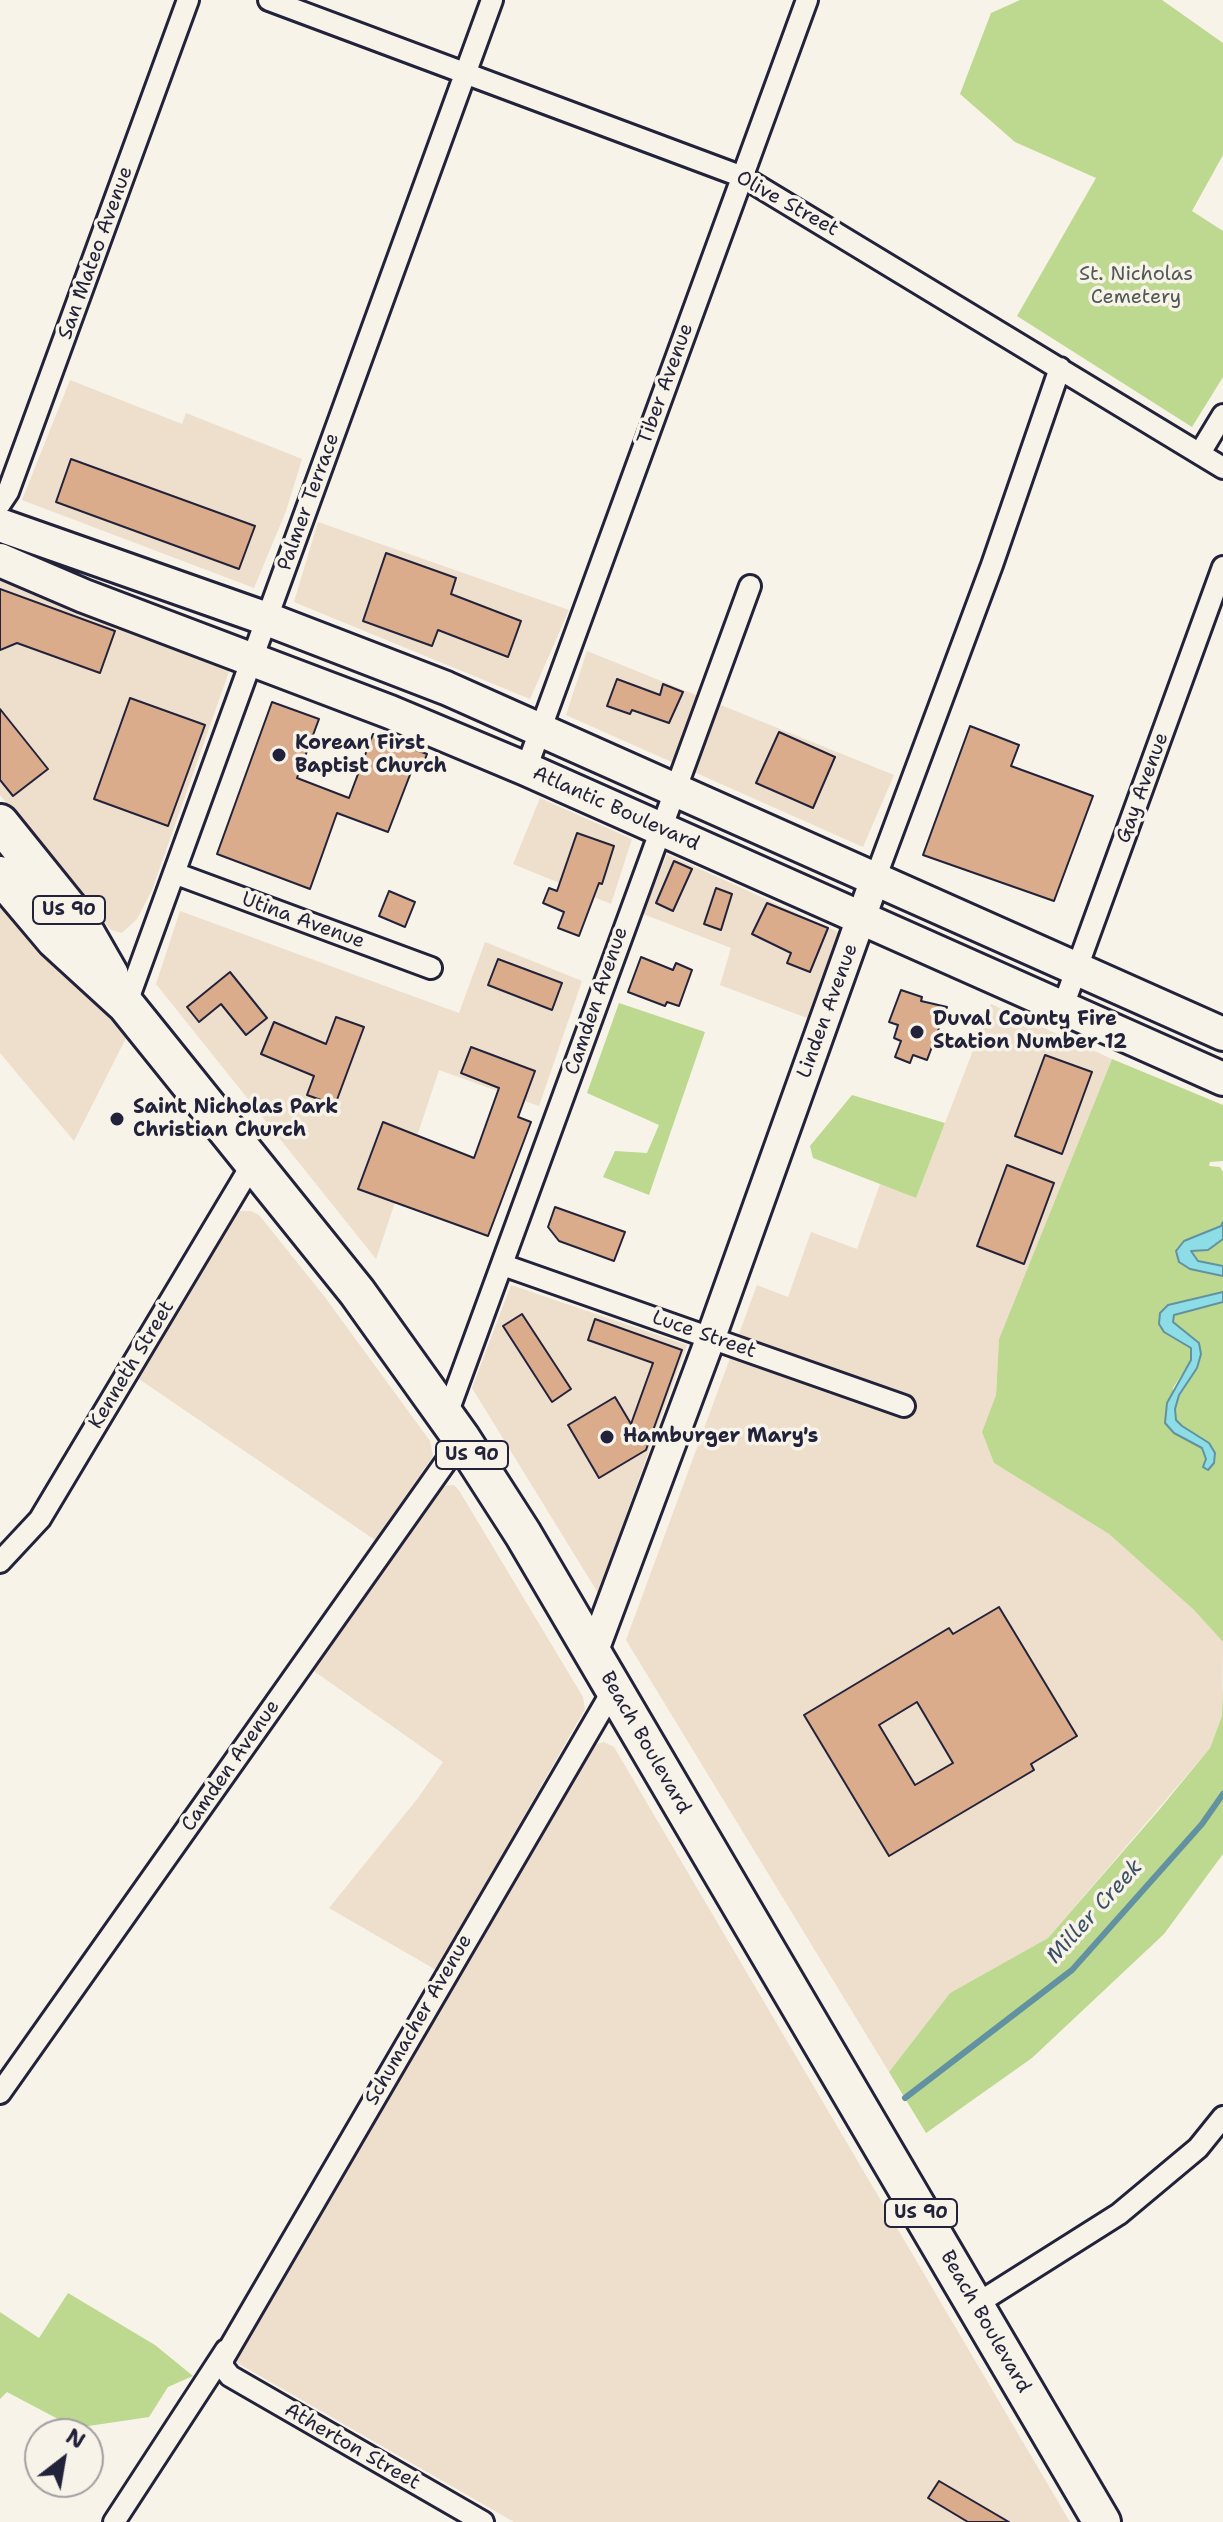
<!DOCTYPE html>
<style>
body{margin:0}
#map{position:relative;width:1223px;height:2522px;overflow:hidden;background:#f7f3e8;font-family:"Shantell Sans",sans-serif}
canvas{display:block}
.north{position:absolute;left:24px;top:2418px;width:80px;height:80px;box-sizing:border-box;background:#f7f3e8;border:2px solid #a29fa3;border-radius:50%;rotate:31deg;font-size:22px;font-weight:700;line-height:32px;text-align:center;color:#22223b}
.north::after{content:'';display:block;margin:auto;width:28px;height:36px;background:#22223b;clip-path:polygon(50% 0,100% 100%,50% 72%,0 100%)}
</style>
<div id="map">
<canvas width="1223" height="2522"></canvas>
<div class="north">N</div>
</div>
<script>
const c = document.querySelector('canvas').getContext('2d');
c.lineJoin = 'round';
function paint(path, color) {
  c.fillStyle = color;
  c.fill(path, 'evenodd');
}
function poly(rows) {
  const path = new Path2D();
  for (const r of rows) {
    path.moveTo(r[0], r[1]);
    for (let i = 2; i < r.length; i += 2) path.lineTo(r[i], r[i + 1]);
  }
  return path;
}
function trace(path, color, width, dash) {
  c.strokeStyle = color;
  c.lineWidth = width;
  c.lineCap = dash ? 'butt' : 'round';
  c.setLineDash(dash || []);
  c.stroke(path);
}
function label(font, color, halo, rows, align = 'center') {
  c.font = font + ' "Shantell Sans",sans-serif';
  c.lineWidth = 7;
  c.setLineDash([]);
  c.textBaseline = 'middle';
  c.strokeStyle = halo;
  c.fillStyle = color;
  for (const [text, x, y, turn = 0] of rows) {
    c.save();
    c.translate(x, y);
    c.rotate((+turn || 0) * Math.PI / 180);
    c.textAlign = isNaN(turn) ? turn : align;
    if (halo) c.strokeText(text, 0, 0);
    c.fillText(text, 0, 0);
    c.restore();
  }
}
paint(poly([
 [70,380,182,424,186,413,302,459,286,511,254,588,22,500],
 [318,522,569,610,530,699,294,602],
 [0,581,231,666,152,890,137,919,122,933,111,930,0,795],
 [587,651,894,775,863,847,566,715],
 [540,798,632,839,611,904,513,864],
 [667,854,838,932,807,1018,720,985,731,948,643,914],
 [0,890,126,1038,74,1141,0,1053],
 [180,911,459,1013,485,942,582,981,539,1106,439,1070,376,1259,156,984],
 [991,1004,1112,1059,999,1339,996,1395,982,1432,994,1463,1109,1534,1194,1610,1223,1642,1222,1716,1210,1748,1048,1938,950,1993,889,2072,626,1640,757,1285,788,1297,811,1232,857,1249,880,1184,916,1198],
 [238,1211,251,1211,259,1215,324,1296,430,1441,433,1456,375,1540,136,1377,231,1217],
 [511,1285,687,1345,598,1593,472,1388],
 [454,1485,460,1492,583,1697,585,1709,436,1970,329,1908,418,1798,443,1762,311,1669,437,1490,443,1486],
 [604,1742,614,1747,1070,2522,514,2522,234,2361,593,1745]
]), '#eedecc');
paint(poly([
 [1020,0,1162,0,1223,43,1223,155,1192,211,1223,231,1223,377,1192,427,1017,316,1096,178,1015,142,960,94,991,13],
 [619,1003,705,1032,649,1195,603,1177,615,1151,647,1153,659,1125,587,1093],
 [1112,1059,1223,1105,1223,1161,1210,1162,1209,1166,1220,1167,1223,1172,1223,1222,1221,1225,1184,1241,1190,1269,1223,1276,1223,1292,1168,1305,1160,1313,1178,1339,1191,1348,1191,1360,1173,1388,1174,1433,1202,1448,1209,1470,1209,1443,1182,1426,1176,1420,1175,1408,1179,1395,1197,1368,1201,1354,1173,1322,1174,1315,1223,1302,1223,1642,1194,1610,1109,1534,994,1463,982,1432,996,1395,999,1339],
 [852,1095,945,1123,916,1198,813,1158,810,1146],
 [1223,1239,1223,1266,1198,1261,1193,1256,1191,1251,1208,1250],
 [1223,1685,1223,1854,1164,1934,1032,2058,926,2133,889,2072,950,1993,1048,1938,1159,1810,1210,1748,1222,1716],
 [68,2293,155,2345,193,2376,168,2387,149,2417,75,2428,7,2392,0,2399,0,2312,39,2338]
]), '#bdd88f');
const water = poly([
 [1223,1222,1223,1239,1208,1250,1191,1251,1198,1261,1223,1266,1223,1276,1190,1269,1179,1262,1176,1251,1184,1241,1221,1226,1223,1222],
 [1223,1292,1223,1302,1174,1315,1173,1322,1199,1343,1201,1354,1197,1368,1179,1395,1175,1409,1176,1420,1182,1426,1209,1443,1215,1453,1214,1463,1208,1470,1203,1467,1206,1459,1202,1448,1174,1433,1165,1423,1167,1403,1191,1360,1191,1348,1164,1332,1159,1324,1160,1313,1168,1305,1223,1292]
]);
paint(water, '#8cdde5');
trace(water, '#6292a1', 2);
trace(poly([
 [905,2098,1072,1970,1202,1824,1223,1794]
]), '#6292a1', 6);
const building = poly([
 [71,459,255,526,239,569,56,502,71,459],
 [386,553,456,578,451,594,521,621,508,657,438,630,432,646,363,621,386,553],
 [0,589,115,631,100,673,17,643,0,650,0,589],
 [617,679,660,695,663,684,683,692,669,723,632,710,630,714,607,706,617,679],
 [130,698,205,725,168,826,94,799,130,698],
 [272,702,319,719,297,778,349,798,373,734,427,754,421,770,413,767,388,832,337,813,310,889,217,854,272,702],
 [0,709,48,769,13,796,0,780,0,709],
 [970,726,1019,745,1011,766,1093,796,1054,901,923,855,970,726],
 [779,732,835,757,813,808,756,783,779,732],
 [577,833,614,846,602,884,599,883,579,936,558,928,564,912,543,903,549,888,557,891,577,833],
 [674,861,692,869,673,911,656,903,674,861],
 [716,888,732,894,721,930,704,924,716,888],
 [389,891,415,902,405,927,379,916,389,891],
 [767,903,828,928,810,972,787,963,791,953,752,934,767,903],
 [641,957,673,970,676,963,692,970,679,1006,667,1002,665,1006,628,992,641,957],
 [498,959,562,983,552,1010,488,985,498,959],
 [230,972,267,1018,246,1035,221,1004,199,1022,187,1007,230,972],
 [901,990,922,997,921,1001,947,1007,927,1060,913,1055,910,1063,895,1057,901,1041,894,1038,898,1025,889,1022,901,990],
 [336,1017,364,1027,335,1105,307,1095,314,1076,261,1054,274,1022,326,1044,336,1017],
 [471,1047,535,1071,518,1117,531,1122,488,1236,358,1189,383,1122,474,1158,499,1088,461,1073,471,1047],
 [1045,1055,1092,1072,1062,1154,1015,1136,1045,1055],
 [1007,1165,1054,1183,1024,1264,977,1246,1007,1165],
 [555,1207,625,1232,614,1261,559,1241,548,1227,555,1207],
 [522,1314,571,1389,552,1402,503,1326,522,1314],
 [595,1319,682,1350,646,1450,599,1478,568,1425,615,1397,631,1424,653,1363,588,1340,595,1319],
 [999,1607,1077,1736,1031,1764,1034,1770,889,1856,804,1715,949,1628,953,1634,999,1607],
 [917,1702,953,1763,915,1785,879,1725,917,1702],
 [939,2481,1009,2522,968,2522,928,2498,939,2481]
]);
paint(building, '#daac8b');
trace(building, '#22223b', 2);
const street = poly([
 [269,0,743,177,1223,468],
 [1200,453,1223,415],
 [0,504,8,492,188,0],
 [526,769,807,0],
 [174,873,431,968],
 [875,879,992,565,1060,368],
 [126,1005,492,0],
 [1062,1009,1223,567],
 [503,1265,904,1406],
 [446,1417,750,586],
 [0,1562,40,1519,254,1161],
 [0,2093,462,1439],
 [975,2305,1119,2214,1198,2148,1223,2117],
 [114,2522,226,2350],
 [483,2522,230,2376,223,2367,223,2359,613,1690]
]);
const secondary = poly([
 [593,1653,711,1337,875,879]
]);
const primary = poly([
 [0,525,267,619,446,688,1223,1034],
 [0,560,84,596,390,712,526,769,1223,1079]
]);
const highway = poly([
 [0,823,79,921,110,975],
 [0,875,55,940,126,1005,357,1292,462,1439,523,1534,1102,2522]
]);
trace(street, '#22223b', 26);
trace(secondary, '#22223b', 34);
trace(primary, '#22223b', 38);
trace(highway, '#22223b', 42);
trace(street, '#f7f3e8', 20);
trace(secondary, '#f7f3e8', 28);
trace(primary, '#f7f3e8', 32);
trace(highway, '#f7f3e8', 36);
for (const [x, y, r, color] of [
 [279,755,8,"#22223b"],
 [917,1032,8,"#22223b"],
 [117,1119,8,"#22223b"],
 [607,1437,8,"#22223b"]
]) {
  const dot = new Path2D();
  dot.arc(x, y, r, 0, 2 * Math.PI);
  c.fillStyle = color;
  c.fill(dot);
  trace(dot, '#f7f3e8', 3);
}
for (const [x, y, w] of [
 [69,910,72],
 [472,1455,72],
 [921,2213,72]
]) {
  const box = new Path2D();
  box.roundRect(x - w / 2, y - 14, w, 28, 6);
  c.fillStyle = '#f7f3e8';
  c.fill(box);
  trace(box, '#22223b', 2);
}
label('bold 18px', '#22223b', null, [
 ["US 90",69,910],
 ["US 90",472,1455],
 ["US 90",921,2213]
]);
label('20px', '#22223b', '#f7f3e8', [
 ["Olive Street",787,204,29],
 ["San Mateo Avenue",96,253,-70],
 ["Tiber Avenue",666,384,-70],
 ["Palmer Terrace",309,502,-70],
 ["Gay Avenue",1143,788,-70],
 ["Atlantic Boulevard",616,809,24],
 ["Utina Avenue",303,921,20],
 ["Camden Avenue",597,1001,-71],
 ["Linden Avenue",828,1011,-70],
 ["Luce Street",704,1335,19],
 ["Kenneth Street",132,1365,-59],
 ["Beach Boulevard",645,1743,60],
 ["Camden Avenue",231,1766,-55],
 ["Schumacher Avenue",419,2020,-60],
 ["Beach Boulevard",985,2322,60],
 ["Atherton Street",352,2447,30]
]);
label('20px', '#505954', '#f7f3e8', [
 ["St. Nicholas",1136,275],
 ["Cemetery",1136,298]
]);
label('bold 20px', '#22223b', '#f7f3e8', [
 ["Korean First",295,744],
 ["Baptist Church",295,767],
 ["Duval County Fire",933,1020],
 ["Station Number 12",933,1043],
 ["Saint Nicholas Park",133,1108],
 ["Christian Church",133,1131],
 ["Hamburger Mary's",623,1437]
], 'left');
label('italic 22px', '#3c5166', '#f7f3e8', [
 ["Miller Creek",1095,1912,-48]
]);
</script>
